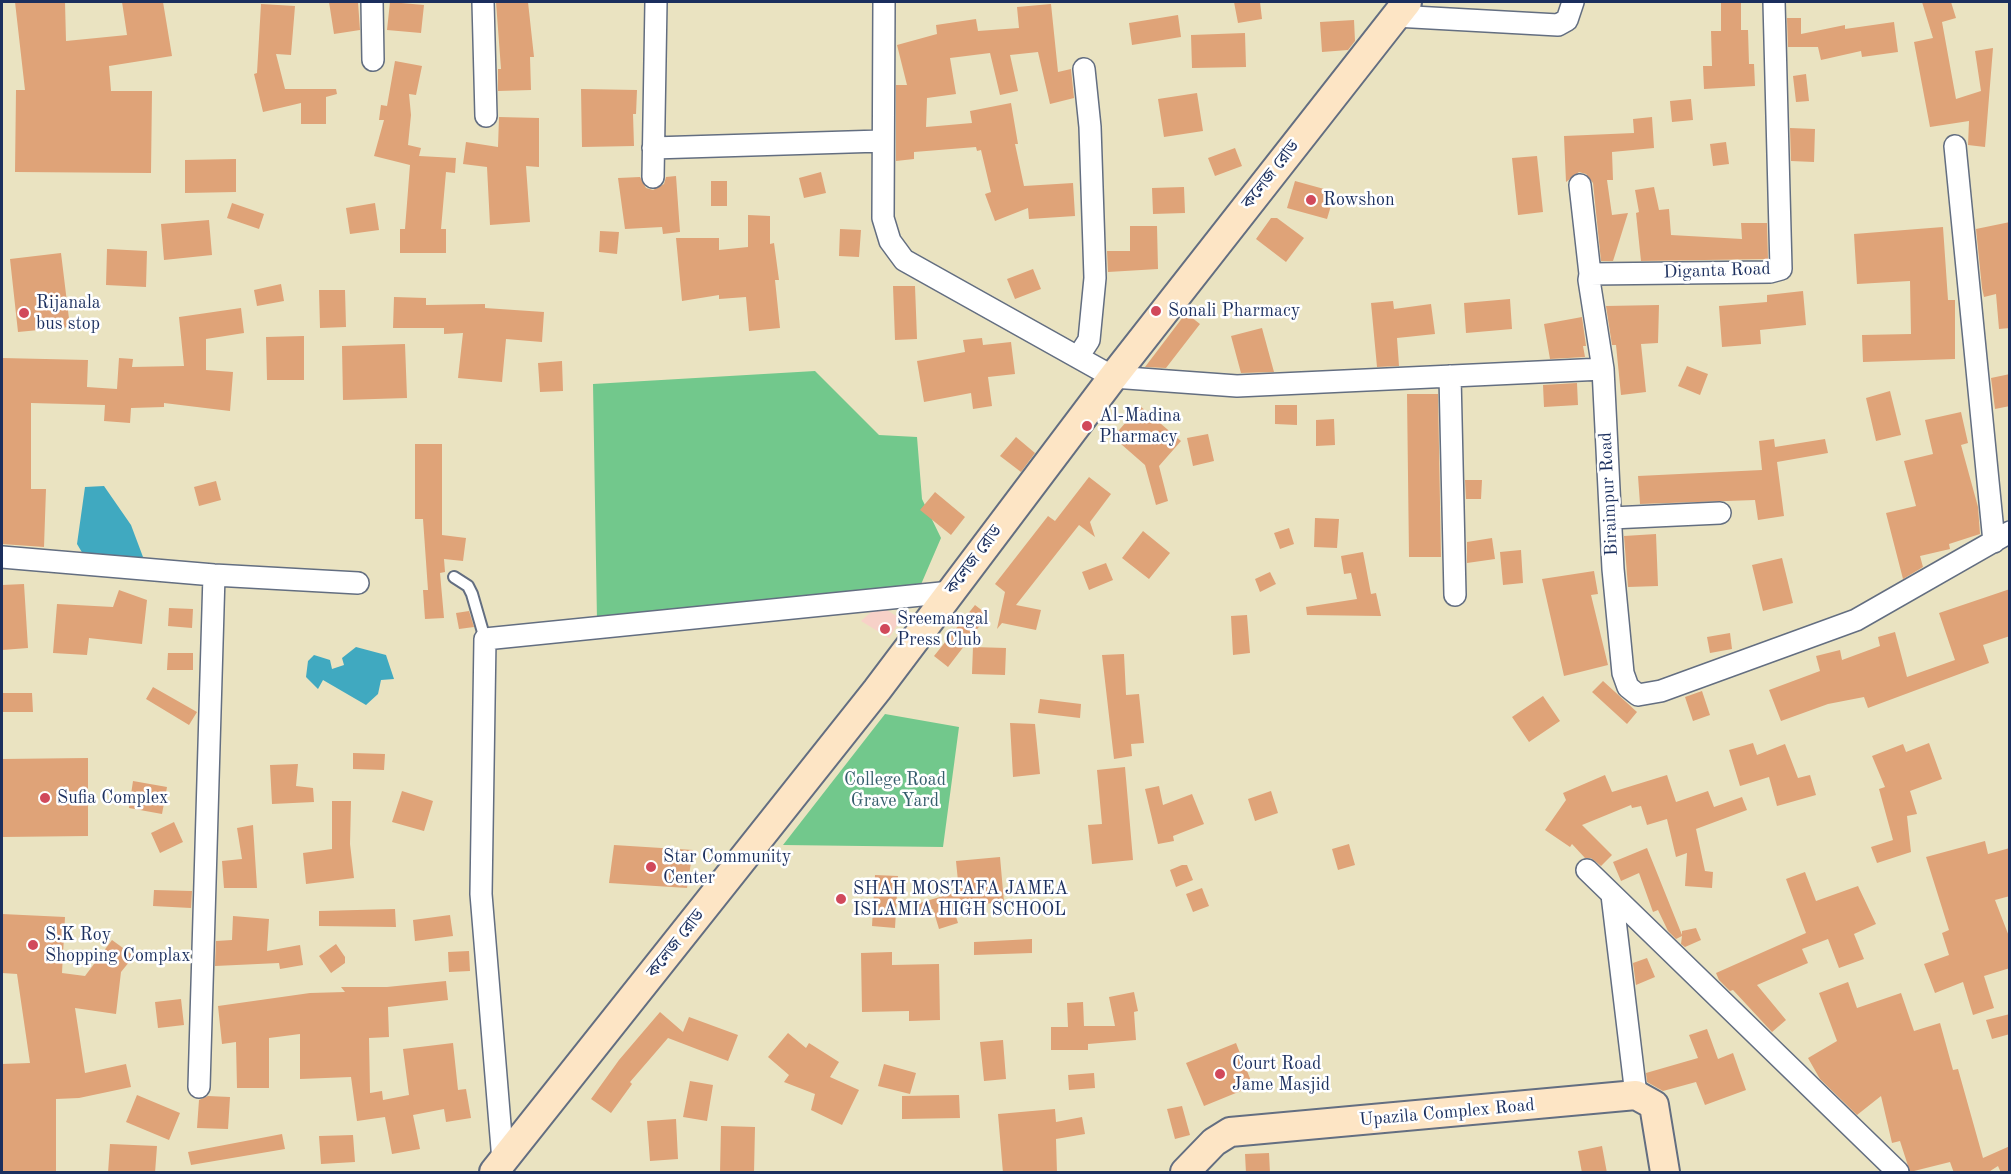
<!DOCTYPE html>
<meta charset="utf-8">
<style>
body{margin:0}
#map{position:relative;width:2011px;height:1174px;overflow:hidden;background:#eae3c1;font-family:"Old Standard TT",serif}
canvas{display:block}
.frame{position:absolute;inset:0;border:3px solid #1b2f5e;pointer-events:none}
</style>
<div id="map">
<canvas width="2011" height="1174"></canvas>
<div class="frame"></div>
</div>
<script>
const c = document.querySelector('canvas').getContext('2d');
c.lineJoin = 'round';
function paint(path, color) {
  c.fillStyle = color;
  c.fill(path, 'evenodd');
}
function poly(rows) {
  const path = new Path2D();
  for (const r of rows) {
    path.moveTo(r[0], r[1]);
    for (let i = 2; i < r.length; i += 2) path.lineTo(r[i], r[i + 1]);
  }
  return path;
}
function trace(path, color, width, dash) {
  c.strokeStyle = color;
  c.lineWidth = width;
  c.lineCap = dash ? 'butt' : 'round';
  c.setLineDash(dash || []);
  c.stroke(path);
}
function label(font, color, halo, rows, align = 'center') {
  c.font = font + ' "Old Standard TT","Noto Serif Bengali",serif';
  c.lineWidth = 5;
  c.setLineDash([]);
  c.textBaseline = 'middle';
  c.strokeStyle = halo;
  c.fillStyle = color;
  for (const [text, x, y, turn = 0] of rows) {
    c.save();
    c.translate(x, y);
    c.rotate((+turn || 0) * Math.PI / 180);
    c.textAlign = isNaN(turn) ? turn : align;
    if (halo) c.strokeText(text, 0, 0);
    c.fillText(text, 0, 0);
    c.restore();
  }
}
paint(poly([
 [879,605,901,619,889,638,861,621]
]), '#f7d1c8');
paint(poly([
 [815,371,879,435,917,437,922,499,941,538,916,596,597,621,593,384],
 [885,714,959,727,943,847,783,845]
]), '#72c88c');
paint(poly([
 [104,486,131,525,146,565,86,559,77,544,85,487],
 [356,647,386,655,394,679,381,680,378,694,366,705,323,680,318,689,306,677,308,661,314,655,330,660,332,669,344,665,342,658]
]), '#40a9c0');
paint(poly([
 [15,2,65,2,66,41,127,35,122,2,163,2,172,56,109,66,111,91,152,91,151,173,15,172,16,90,25,90],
 [329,2,358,2,360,30,334,34],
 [390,2,424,5,421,33,387,30],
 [496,2,528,2,534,57,530,57,531,90,498,91,498,69,501,69],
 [1234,2,1260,2,1262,19,1238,23],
 [1721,2,1741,2,1741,30,1748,30,1749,64,1754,64,1755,86,1704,89,1703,66,1712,66,1711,31,1721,31],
 [1922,2,1951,2,1956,18,1942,22,1956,99,1981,91,1975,51,1993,48,1985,147,1968,145,1969,121,1930,127,1914,42,1933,38],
 [261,4,295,6,291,55,276,54,285,89,336,89,337,94,326,97,326,124,301,124,301,103,263,112,254,74,257,73],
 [1051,4,1058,72,1071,69,1074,98,1050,104,1038,52,1010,55,1018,91,1000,95,990,53,950,58,956,94,927,98,926,127,972,123,970,111,1011,103,1018,144,1015,144,1024,186,1073,183,1075,216,1029,219,1028,208,995,221,985,194,991,192,981,150,977,151,976,147,914,152,914,159,896,161,896,85,907,85,897,45,937,34,936,25,976,19,978,31,1019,28,1017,7],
 [1178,15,1181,37,1132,45,1129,23],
 [1787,18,1801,18,1801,34,1845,25,1845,29,1894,22,1898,52,1862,57,1861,51,1821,60,1818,47,1788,47],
 [1354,20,1355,41,1348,50,1322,52,1320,22],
 [1245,33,1246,67,1192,68,1191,35],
 [395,61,422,66,416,95,409,94,411,115,408,145,421,148,419,156,456,158,455,173,446,172,441,229,446,229,446,253,400,253,400,229,405,229,410,165,374,156,384,120,379,120,381,105,387,106],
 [1806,74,1809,101,1796,102,1793,76],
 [581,89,637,90,636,114,633,114,634,146,582,147],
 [1197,93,1203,131,1164,137,1158,99],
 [1691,99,1693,120,1672,122,1670,101],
 [499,117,539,118,539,167,526,166,530,222,490,225,487,167,463,164,466,142,498,147],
 [1652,117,1654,148,1612,152,1613,180,1607,180,1612,215,1628,213,1613,261,1601,261,1593,183,1586,174,1579,172,1566,182,1564,136,1634,133,1633,119],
 [1790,128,1815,129,1814,162,1791,161],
 [1726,142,1729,164,1713,166,1710,144],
 [1235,148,1242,166,1215,176,1208,158],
 [1537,156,1543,212,1518,215,1512,158],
 [236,159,236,192,185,193,185,160],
 [821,172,826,193,804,198,799,178],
 [676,176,680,232,663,234,662,227,625,229,618,178,640,177,646,188,653,190,664,184,666,177],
 [711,181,727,181,727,206,711,206],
 [1295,181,1335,192,1327,219,1287,208],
 [1184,187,1185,213,1153,214,1152,188],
 [1654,187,1659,210,1669,209,1671,235,1742,239,1741,223,1767,223,1768,259,1641,261,1636,213,1639,212,1635,190],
 [232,203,264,214,259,229,227,218],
 [375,203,379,230,350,234,346,208],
 [748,215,770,216,770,244,774,243,779,280,775,280,780,328,749,331,746,297,719,299,719,295,682,301,676,238,719,238,719,250,748,247],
 [1271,218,1277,218,1304,238,1286,262,1256,239],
 [209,220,212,255,164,260,161,224],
 [2010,222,2010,328,1999,329,1996,294,1984,297,1982,288,1976,229],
 [1130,226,1157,226,1158,269,1108,272,1107,251,1130,251],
 [1943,227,1948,300,1955,300,1955,359,1863,362,1862,335,1911,334,1910,281,1857,284,1854,234],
 [840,229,861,230,859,257,839,256],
 [600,231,619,232,617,254,599,252],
 [107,249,147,251,146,287,106,285],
 [61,253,70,327,18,332,10,259],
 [1033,269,1041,289,1015,299,1007,279],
 [281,284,284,301,257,306,254,290],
 [893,286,915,286,917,339,895,340],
 [319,290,345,290,346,327,320,328],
 [1803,291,1806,325,1760,330,1761,344,1722,347,1719,306,1767,302,1767,295],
 [394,297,426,298,426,305,485,304,485,308,544,312,542,342,506,339,502,382,458,378,463,333,444,334,444,328,393,328],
 [1510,299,1512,329,1466,333,1464,303],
 [1393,301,1394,309,1431,304,1435,334,1397,338,1399,366,1377,367,1371,303],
 [1659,305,1658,343,1641,344,1646,392,1621,395,1616,345,1612,345,1606,306],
 [241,308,244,333,206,339,206,370,233,372,230,411,164,403,164,407,131,408,130,423,104,421,105,405,31,403,31,489,46,489,44,547,2,544,2,358,88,360,87,387,117,389,119,358,133,359,132,367,184,366,179,317],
 [1186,313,1200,324,1166,368,1145,367],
 [1582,317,1586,346,1583,346,1585,357,1550,359,1544,324],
 [1262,328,1274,372,1241,373,1231,336],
 [304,336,304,380,267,380,266,337],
 [982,338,983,345,1011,342,1015,374,988,377,992,406,973,409,971,393,924,402,917,361,965,352,963,340],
 [405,344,407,398,343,400,342,346],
 [562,361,563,391,540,392,538,363],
 [1687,366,1708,374,1700,395,1678,386],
 [2010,374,2010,406,1995,409,1991,378],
 [1577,383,1578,405,1544,407,1543,385],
 [1890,391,1901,435,1876,441,1866,398],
 [1407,394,1438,394,1441,557,1409,557],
 [1275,405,1297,405,1297,425,1275,424],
 [1140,406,1181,441,1159,466,1168,501,1156,505,1145,465,1113,437],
 [1961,412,1968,443,1961,445,1978,507,1980,534,1949,544,1950,549,1920,556,1923,567,1903,579,1886,513,1916,506,1904,461,1933,454,1925,420],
 [1334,419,1335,445,1316,446,1316,420],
 [1208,434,1214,461,1193,466,1187,438],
 [1016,437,1035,453,1021,472,1000,456],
 [1774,439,1775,447,1825,439,1828,453,1777,462,1784,516,1758,520,1755,500,1640,504,1638,476,1762,470,1759,441],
 [415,444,442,444,442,535,466,538,463,561,444,559,445,572,440,573,444,618,425,619,423,590,428,590,423,519,415,519],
 [1089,477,1111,494,1090,522,1095,537,1079,525,1016,605,1041,610,1036,630,1002,623,997,629,1005,592,995,584,1048,516,1055,521],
 [1465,480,1482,480,1481,499,1466,499],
 [216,481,221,500,199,506,194,487],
 [935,492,965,517,951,535,920,510],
 [1315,518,1339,519,1337,548,1314,547],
 [1289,528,1294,544,1280,549,1274,533],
 [1143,531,1170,553,1149,579,1122,558],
 [1656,534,1658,586,1628,587,1624,536],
 [1492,538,1495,559,1467,563,1467,542],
 [1521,550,1523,583,1503,585,1500,552],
 [1363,552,1371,594,1376,593,1381,616,1307,615,1306,607,1357,599,1351,573,1344,574,1341,556],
 [1782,558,1793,603,1763,611,1752,565],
 [1106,563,1113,580,1089,590,1082,572],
 [1594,571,1598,594,1591,595,1608,665,1564,676,1542,579],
 [1270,572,1276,584,1260,592,1255,579],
 [24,584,28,648,2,650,2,585],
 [2010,589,2010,636,1983,645,1989,663,1868,708,1864,697,1828,704,1781,721,1769,690,1820,671,1816,656,1840,650,1842,660,1880,646,1878,637,1895,632,1907,677,1955,660,1939,613],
 [119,590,147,600,142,644,89,638,87,655,53,653,57,604,113,607],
 [975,605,988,615,948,667,934,656],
 [169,608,193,609,192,628,168,626],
 [469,611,474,627,459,629,456,613],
 [1247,615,1250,653,1233,655,1231,616],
 [1730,633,1732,649,1710,653,1707,637],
 [973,647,1006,648,1005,675,972,674],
 [168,653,193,653,193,670,167,670],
 [1124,654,1126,695,1139,694,1144,743,1131,744,1132,756,1114,759,1102,655],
 [1603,681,1637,712,1627,724,1592,692],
 [153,687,197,712,189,725,146,699],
 [1702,691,1710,715,1693,721,1685,697],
 [2,693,32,693,33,712,2,712],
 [1543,696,1560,721,1529,742,1512,717],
 [1040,699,1081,704,1080,718,1038,713],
 [1010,723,1035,724,1040,774,1013,777],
 [1753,743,1757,755,1785,744,1798,778,1810,775,1816,795,1777,806,1769,777,1740,786,1729,750],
 [1929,743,1942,779,1910,791,1917,814,1907,816,1911,852,1877,863,1871,847,1893,840,1879,789,1885,787,1872,756,1903,744,1906,752],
 [353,753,385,754,384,770,353,769],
 [88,758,88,836,2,837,2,759],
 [298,764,296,786,313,788,314,802,272,804,270,765],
 [1125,767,1133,860,1092,864,1088,825,1102,824,1097,770],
 [1605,775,1612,792,1667,775,1676,802,1708,791,1714,807,1742,797,1747,810,1696,829,1705,871,1713,872,1712,888,1685,886,1687,853,1676,857,1667,819,1647,825,1641,806,1632,808,1631,805,1582,825,1612,855,1601,866,1591,858,1585,858,1572,844,1570,847,1545,830,1566,800,1563,793],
 [133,781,167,787,162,814,129,808],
 [1159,786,1163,805,1192,794,1204,824,1173,836,1174,841,1158,844,1145,789],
 [402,791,433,801,424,831,392,822],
 [1271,791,1278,813,1255,821,1248,799],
 [332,801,351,801,350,844,354,878,306,884,303,853,332,849],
 [174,822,183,842,160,853,151,833],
 [253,825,257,888,224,888,222,861,242,859,237,828],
 [1985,841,1988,854,2010,848,2010,896,1995,900,2010,939,2010,968,1984,976,1994,1008,1973,1015,1963,982,1935,993,1924,964,1949,955,1942,933,1949,930,1926,857],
 [1349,844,1355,865,1338,870,1332,849],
 [614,845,693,850,687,888,609,883],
 [1647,848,1682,935,1682,931,1696,928,1701,940,1685,947,1681,944,1682,936,1676,939,1668,931,1658,910,1653,912,1639,873,1621,881,1613,862],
 [1000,857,1004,902,953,907,958,923,939,929,933,909,918,911,917,904,959,891,956,861],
 [1182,865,1187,865,1193,880,1176,887,1170,870],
 [1805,872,1816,901,1858,886,1876,924,1854,934,1864,959,1839,968,1828,939,1802,949,1808,963,1757,985,1786,1020,1772,1032,1733,990,1730,991,1719,980,1716,973,1806,933,1786,879],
 [875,875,898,876,895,928,872,926],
 [1202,888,1209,906,1193,912,1186,894],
 [154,890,192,891,191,908,153,906],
 [395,909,396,927,319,926,319,911],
 [2,914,65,917,62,973,85,976,112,940,134,956,121,972,116,1014,75,1008,85,1073,126,1064,131,1087,79,1098,56,1099,56,1173,2,1173,2,1064,30,1063,17,974,2,973],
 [450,915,453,936,415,941,413,920],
 [233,916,269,919,267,951,300,945,303,965,280,969,279,963,215,966,216,941,232,940],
 [1032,939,1032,953,974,955,974,942],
 [336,944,345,957,345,963,331,973,319,956],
 [469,951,470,971,449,972,448,952],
 [892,952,892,965,939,964,940,1020,909,1021,909,1011,862,1012,861,953],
 [1647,958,1655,977,1636,985,1633,963],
 [446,981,448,1000,388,1007,389,1037,369,1038,370,1093,382,1091,383,1100,409,1095,403,1049,453,1043,458,1090,466,1089,471,1118,446,1122,444,1109,413,1115,420,1149,392,1154,385,1117,357,1121,351,1077,300,1079,300,1034,269,1038,269,1088,237,1088,236,1042,222,1044,218,1006,310,993,345,992,341,987,387,987],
 [1848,982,1857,1008,1901,993,1914,1031,1940,1023,1953,1070,1958,1069,1983,1158,2010,1146,2010,1173,2001,1173,1998,1166,1987,1173,1954,1173,1950,1162,1910,1172,1900,1141,1892,1143,1881,1096,1857,1115,1820,1079,1808,1058,1837,1041,1819,993],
 [1134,992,1138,1011,1134,1012,1136,1040,1088,1044,1088,1050,1051,1050,1051,1027,1068,1027,1067,1003,1083,1002,1084,1026,1115,1026,1109,997],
 [181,999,184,1025,158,1028,155,1002],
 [660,1012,683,1032,689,1017,738,1035,728,1061,668,1038,630,1082,632,1084,611,1113,591,1099,619,1060],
 [2010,1014,2010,1034,1992,1039,1986,1020],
 [1707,1029,1718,1059,1733,1053,1746,1090,1705,1105,1696,1082,1663,1091,1647,1082,1646,1073,1698,1058,1689,1035],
 [788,1033,806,1048,809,1043,839,1062,830,1077,859,1090,842,1125,811,1110,815,1094,784,1082,789,1075,768,1057],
 [1003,1040,1006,1079,984,1081,980,1042],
 [1236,1043,1253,1086,1204,1106,1186,1063],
 [884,1064,916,1073,910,1094,878,1086],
 [1094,1073,1095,1088,1069,1090,1068,1075],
 [690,1081,713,1085,707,1121,683,1117],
 [137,1095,180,1113,169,1140,126,1122],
 [959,1095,960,1118,902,1119,902,1096],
 [208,1096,230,1097,228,1129,197,1128,199,1100],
 [1182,1106,1190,1135,1175,1139,1167,1109],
 [1055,1109,1056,1122,1082,1117,1085,1134,1056,1139,1057,1173,1003,1173,998,1114],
 [676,1119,678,1159,650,1161,647,1121],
 [721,1126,755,1127,754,1173,720,1173],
 [282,1134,285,1149,191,1165,188,1152],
 [353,1135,355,1162,321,1164,319,1136],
 [110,1144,157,1146,155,1173,108,1173],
 [1602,1146,1607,1173,1582,1173,1578,1151],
 [1269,1153,1270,1173,1246,1173,1245,1154]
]), '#dfa378');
const lane = poly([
 [454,577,468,586,472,594,485,639]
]);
const street = poly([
 [372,2,373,60],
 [483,2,486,116],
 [884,2,883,218,890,241,904,260,1113,377,1237,386,1603,369,1613,569,1623,673,1628,687,1638,695,1661,691,1856,620,2010,532],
 [1395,16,1558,25,1567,20,1573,2],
 [1955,146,1994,542],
 [653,148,881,141],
 [653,177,656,2],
 [1580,185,1590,274],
 [1078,357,1089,340,1095,278,1090,127,1084,69],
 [1603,369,1589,280,1590,274,1770,272,1781,269,1774,2],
 [1450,376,1455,595],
 [1611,518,1720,513],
 [2,557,214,575,358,583],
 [1587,870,1898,1172],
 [1612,895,1636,1095],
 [199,1087,214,575],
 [503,1161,481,894,485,639,951,592]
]);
const secondary = poly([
 [494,1172,877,690,1113,377,1407,2],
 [1185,1172,1214,1142,1230,1132,1636,1095,1654,1105,1665,1172]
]);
trace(lane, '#636e81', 14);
trace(street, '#636e81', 24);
trace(secondary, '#636e81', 32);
trace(lane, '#fff', 10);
trace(street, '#fff', 21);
trace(secondary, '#fde5c5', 28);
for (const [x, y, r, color] of [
 [1311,200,6,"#d1495b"],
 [1156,311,6,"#d1495b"],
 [24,313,6,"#d1495b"],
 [1087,426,6,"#d1495b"],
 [885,629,6,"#d1495b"],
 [45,798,6,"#d1495b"],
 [651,867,6,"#d1495b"],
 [841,899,6,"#d1495b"],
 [33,945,6,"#d1495b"],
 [1220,1074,6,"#d1495b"]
]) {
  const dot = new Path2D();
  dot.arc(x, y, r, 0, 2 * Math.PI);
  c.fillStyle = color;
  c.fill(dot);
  trace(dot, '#fff', 2);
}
label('18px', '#1b2f5e', '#fff', [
 ["কলেজ রোড",1271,175,-52],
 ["Diganta Road",1717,271,-2],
 ["Biraimpur Road",1609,494,-93],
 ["কলেজ রোড",974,560,-53],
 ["কলেজ রোড",676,944,-52],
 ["Upazila Complex Road",1447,1113,-5]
]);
label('18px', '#1b2f5e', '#fff', [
 ["Rowshon",1323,200],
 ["Rijanala",36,303],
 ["bus stop",36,324],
 ["Sonali Pharmacy",1168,311],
 ["Al-Madina",1099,416],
 ["Pharmacy",1099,437],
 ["Sreemangal",897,619],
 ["Press Club",897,640],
 ["Sufia Complex",57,798],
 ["Star Community",663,857],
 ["Center",663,878],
 ["SHAH MOSTAFA JAMEA",853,889],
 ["ISLAMIA HIGH SCHOOL",853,910],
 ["S.K Roy",45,935],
 ["Shopping Complax",45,956],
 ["Court Road",1232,1064],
 ["Jame Masjid",1232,1085]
], 'left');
label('18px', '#355d6c', '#fff', [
 ["College Road",895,780],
 ["Grave Yard",895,801]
]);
</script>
